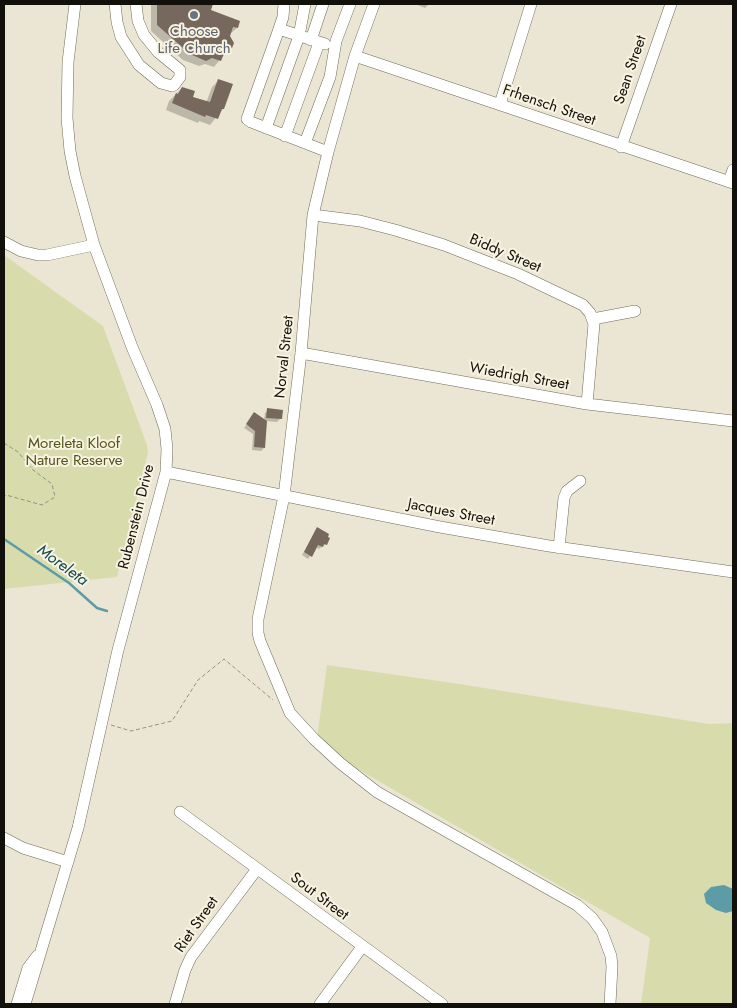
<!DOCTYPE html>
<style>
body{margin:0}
#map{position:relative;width:737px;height:1008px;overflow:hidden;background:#ebe6d4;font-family:Jost,sans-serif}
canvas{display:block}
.frame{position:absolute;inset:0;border:5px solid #12100a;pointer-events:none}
</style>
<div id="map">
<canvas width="737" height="1008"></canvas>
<div class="frame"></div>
</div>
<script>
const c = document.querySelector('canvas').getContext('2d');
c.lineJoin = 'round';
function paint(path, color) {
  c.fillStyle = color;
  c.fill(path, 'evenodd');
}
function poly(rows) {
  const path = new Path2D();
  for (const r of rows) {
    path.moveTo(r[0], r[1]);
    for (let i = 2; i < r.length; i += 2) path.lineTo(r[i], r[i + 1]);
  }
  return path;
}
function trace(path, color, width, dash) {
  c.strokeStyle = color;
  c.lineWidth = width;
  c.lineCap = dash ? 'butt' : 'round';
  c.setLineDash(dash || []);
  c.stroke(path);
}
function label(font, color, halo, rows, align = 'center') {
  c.font = font + ' Jost,sans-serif';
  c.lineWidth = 4;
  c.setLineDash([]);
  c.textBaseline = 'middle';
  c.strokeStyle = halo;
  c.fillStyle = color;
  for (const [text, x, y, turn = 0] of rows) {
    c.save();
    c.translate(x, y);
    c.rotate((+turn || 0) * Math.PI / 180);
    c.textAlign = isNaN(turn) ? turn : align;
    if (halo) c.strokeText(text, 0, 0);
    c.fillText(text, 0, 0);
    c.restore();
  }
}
paint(poly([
 [4,255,103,326,147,445,148,453,117,577,4,589],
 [327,665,453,683,709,724,733,723,733,1004,641,1004,650,938,316,745]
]), '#d8dcad');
paint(poly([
 [724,885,733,889,733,911,726,913,716,910,706,903,704,894,711,887]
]), '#5c9ca7');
paint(poly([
 [151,4,212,4,209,10,237,28,230,34,229,49,214,67,205,64,199,66,183,60,151,31],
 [415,4,429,4,425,8],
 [218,81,223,109,210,125,199,121,198,123,166,110,169,101,182,88,192,97,206,103,212,87],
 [268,410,280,419,277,422,266,421,264,448,261,451,252,450,253,434,244,428,252,417,264,420,265,413],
 [317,529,326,544,319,549,316,547,308,559,302,555]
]), '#0003');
trace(poly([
 [4,539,69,583,97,608,107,611]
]), '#5c9ca7', 2.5);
paint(poly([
 [157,4,213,4,211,10,240,21,238,28,233,27,230,36,234,43,232,48,225,51,221,61,212,58,206,61,190,54,157,25],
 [218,79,233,84,224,109,222,109,218,119,206,115,205,117,172,103,176,93,178,94,182,87,195,91,193,97,210,102],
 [267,408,283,410,282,419,266,418],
 [254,412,267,421,265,448,254,447,255,431,246,424],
 [317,527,329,534,328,537,330,538,327,545,324,544,323,547,318,545,312,557,304,552]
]), '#76685d');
const minor = poly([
 [115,4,117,22,121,37,139,65,161,83,172,86,174,85,180,77,180,70,158,52,144,35,138,21,136,4],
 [284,4,283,17,279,29,247,119,251,122,328,152],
 [374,4,355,56,328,152,313,215,301,353,284,496,258,619,258,633,260,641,290,713,314,739,340,763,377,792,577,905,592,918,602,932,611,956,612,967,610,1004],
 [279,29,325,44],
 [311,40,323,4],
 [355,56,733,183],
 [500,104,531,4],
 [266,128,299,36,305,4],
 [285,136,319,43],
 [305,143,330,77,336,41,350,4],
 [621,147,671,4],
 [729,182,733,170],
 [313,215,360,221,395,230,444,245,518,274,583,305,590,313,594,324,587,404],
 [4,242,21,251,38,255,47,255,94,245],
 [593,319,635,311],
 [301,353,587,404,733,421],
 [166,472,440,527,549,546,733,572],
 [559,548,564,498,567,491,580,481],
 [180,812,442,1004],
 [4,838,23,848,68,862],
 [17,1004,28,968,37,956],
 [25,1004,78,828,118,650,166,472,167,449,165,429,157,405,132,347,94,245,75,176,70,151,67,118,68,62,75,4],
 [175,1004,185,970,191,957,257,869],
 [320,1004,362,947]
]);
trace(minor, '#6f6a5a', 12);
trace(poly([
 [4,443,18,452,33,470,52,484,55,497,42,505,6,495,4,497],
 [111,725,131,731,172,721,198,680,224,659,273,700]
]), '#949083', 1, [4, 2.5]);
trace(minor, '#fff', 11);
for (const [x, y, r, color] of [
 [194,15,5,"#6b7280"]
]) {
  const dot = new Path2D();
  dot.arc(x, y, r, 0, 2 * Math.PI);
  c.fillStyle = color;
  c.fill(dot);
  trace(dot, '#f8f3e1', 2);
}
label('15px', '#5b616d', '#f8f3e1', [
 ["Choose",194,32],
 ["Life Church",194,49]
]);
label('15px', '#12100a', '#f8f3e1', [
 ["Sean Street",631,70,-71],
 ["Frhensch Street",549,106,19],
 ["Biddy Street",505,254,23],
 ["Norval Street",285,357,-84],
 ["Wiedrigh Street",519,377,10],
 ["Jacques Street",451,513,11],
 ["Rubenstein Drive",137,517,-76],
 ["Sout Street",319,897,37],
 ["Riet Street",197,925,-55]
]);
label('15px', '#51541b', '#f8f3e1', [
 ["Moreleta Kloof",74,444],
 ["Nature Reserve",74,461]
]);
label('italic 16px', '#104a53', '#f8f3e1', [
 ["Moreleta",62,566,36]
]);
</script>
